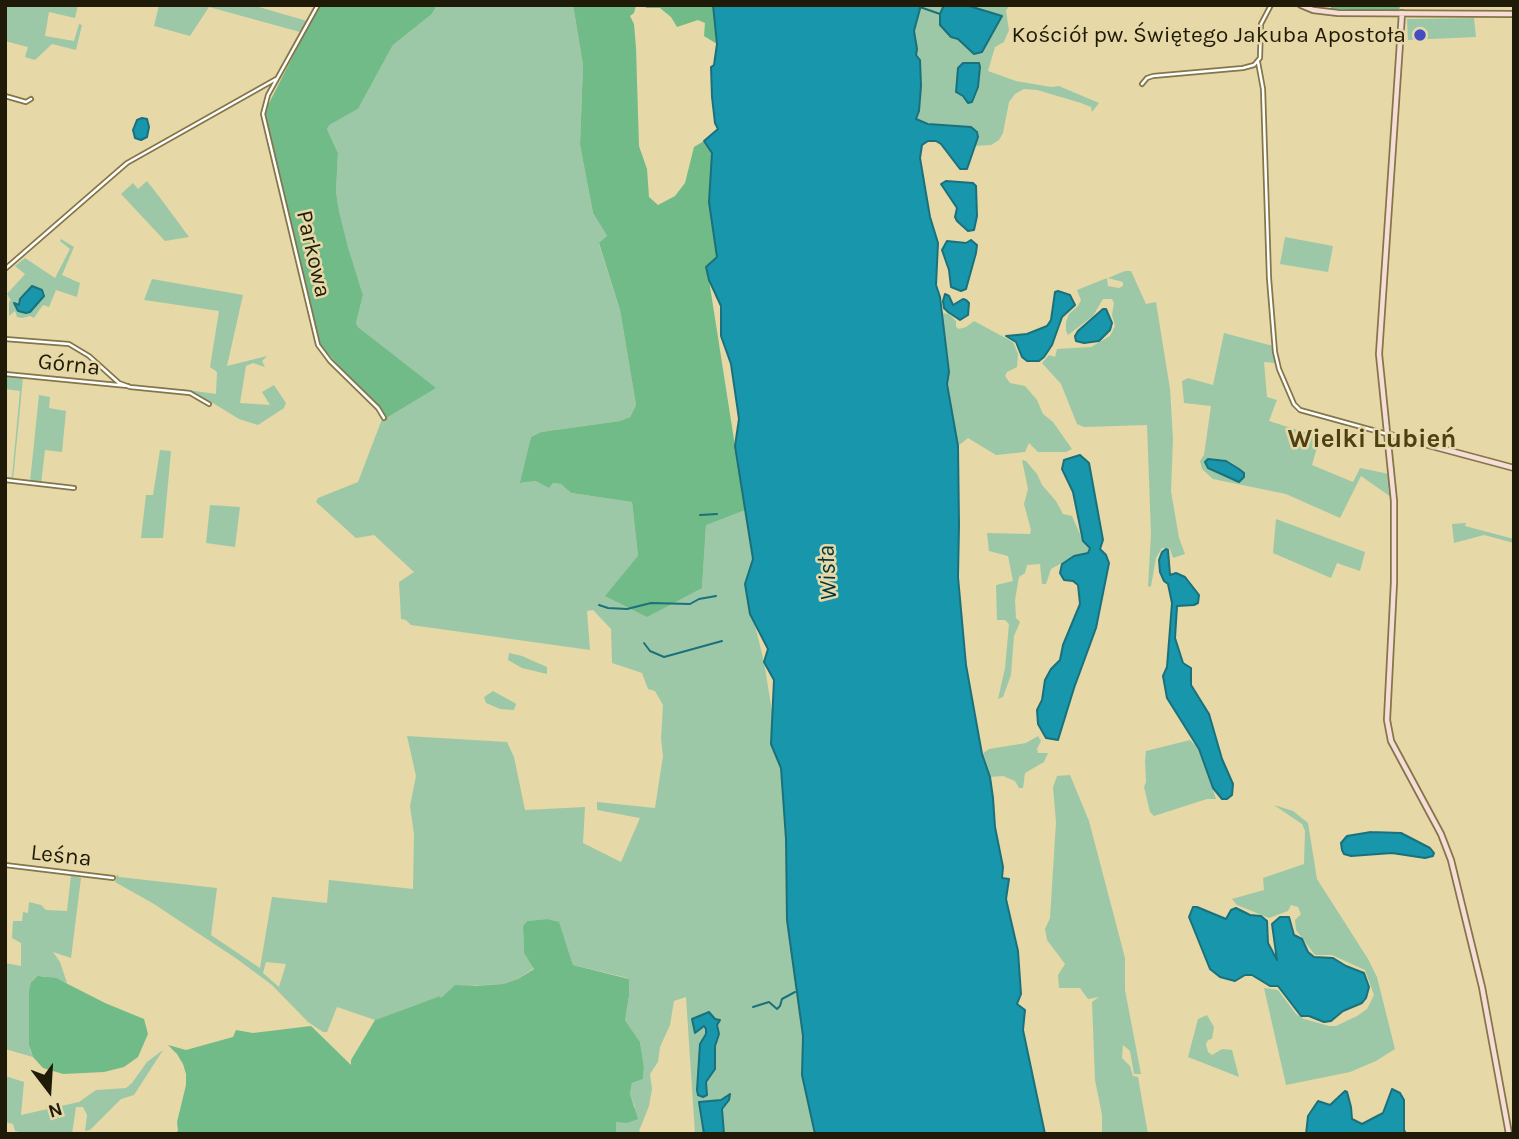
<!DOCTYPE html>
<meta charset="utf-8">
<style>
body{margin:0}
#map{position:relative;width:1519px;height:1139px;overflow:hidden;background:#e6d8a7;font-family:Karla,sans-serif}
canvas{display:block}
.frame{position:absolute;inset:0;border:7px solid #201b08;pointer-events:none}
.north{position:absolute;left:14px;top:1055px;width:70px;height:70px;-webkit-text-stroke:5px #e6d8a7;paint-order:stroke;rotate:163deg;font-size:19px;font-weight:700;line-height:28px;text-align:center;color:#201b08}
.north::after{content:'';display:block;margin:auto;width:24px;height:32px;background:#201b08;clip-path:polygon(50% 0,100% 100%,50% 72%,0 100%)}
</style>
<div id="map">
<canvas width="1519" height="1139"></canvas>
<div class="frame"></div>
<div class="north">N</div>
</div>
<script>
const c = document.querySelector('canvas').getContext('2d');
c.lineJoin = 'round';
function paint(path, color) {
  c.fillStyle = color;
  c.fill(path, 'evenodd');
}
function poly(rows) {
  const path = new Path2D();
  for (const r of rows) {
    path.moveTo(r[0], r[1]);
    for (let i = 2; i < r.length; i += 2) path.lineTo(r[i], r[i + 1]);
  }
  return path;
}
function trace(path, color, width, dash) {
  c.strokeStyle = color;
  c.lineWidth = width;
  c.lineCap = dash ? 'butt' : 'round';
  c.setLineDash(dash || []);
  c.stroke(path);
}
function label(font, color, halo, rows, align = 'center') {
  c.font = font + ' Karla,sans-serif';
  c.lineWidth = 5;
  c.setLineDash([]);
  c.textBaseline = 'middle';
  c.strokeStyle = halo;
  c.fillStyle = color;
  for (const [text, x, y, turn = 0] of rows) {
    c.save();
    c.translate(x, y);
    c.rotate((+turn || 0) * Math.PI / 180);
    c.textAlign = isNaN(turn) ? turn : align;
    if (halo) c.strokeText(text, 0, 0);
    c.fillText(text, 0, 0);
    c.restore();
  }
}
paint(poly([
 [5,5,78,5,75,18,49,12,45,36,74,41,79,24,82,25,76,50,52,44,35,60,25,57,28,47,5,41],
 [159,5,252,5,307,21,300,32,209,7,190,36,154,26],
 [437,5,573,5,583,65,580,145,593,213,607,236,599,244,620,310,636,405,630,417,620,421,541,432,531,437,521,483,536,481,549,487,553,483,561,484,571,493,632,502,638,556,702,588,706,525,745,493,753,559,745,584,764,662,781,767,786,839,787,920,803,1037,802,1075,819,1134,695,1134,686,997,674,1001,670,1025,660,1047,658,1062,650,1074,652,1089,649,1106,639,1131,645,1134,616,1134,616,1122,635,1107,630,1095,632,1083,643,1079,644,1067,640,1042,625,1020,629,996,628,978,573,965,559,923,547,919,527,921,523,926,524,953,534,968,518,979,503,984,469,986,441,998,440,996,375,1020,337,1007,327,1032,323,1032,308,1022,272,985,237,959,154,904,115,882,117,874,119,877,217,888,211,935,260,968,272,897,327,903,329,880,413,889,414,834,410,806,416,776,407,736,507,742,514,757,525,810,585,807,583,843,621,862,640,818,597,810,597,802,655,808,663,756,661,739,663,705,655,691,648,689,642,673,612,663,611,629,593,610,587,611,590,650,411,625,406,620,401,619,399,582,414,572,374,535,356,538,316,502,318,498,358,482,382,419,435,388,358,327,356,323,363,295,348,247,339,211,336,192,338,153,327,129,328,125,358,109,393,45,432,14],
 [266,962,286,964,279,987,263,973],
 [921,5,1009,5,1006,11,1009,30,1004,42,995,47,988,71,1016,81,1051,87,1059,86,1099,103,1092,112,1091,107,1081,103,1037,90,1024,89,1015,94,1009,102,1003,133,999,140,991,145,975,146,978,137,916,119,919,111,921,86,920,60,916,55,914,31],
 [1474,18,1476,37,1408,40,1407,19],
 [147,181,161,199,189,237,165,241,121,194,133,183,138,189],
 [1285,237,1333,246,1328,272,1280,264],
 [61,239,74,247,62,275,80,283,77,297,56,290,49,307,43,305,34,318,30,316,22,318,17,317,15,311,9,316,9,302,11,300,7,294,25,274,15,266,25,258,55,278,70,249,60,241],
 [1125,271,1131,271,1146,304,1156,302,1170,389,1173,439,1171,491,1179,538,1185,554,1173,558,1170,549,1162,548,1156,558,1151,586,1148,587,1151,534,1147,425,1084,427,1077,424,1061,384,1042,363,1049,355,1055,357,1057,349,1091,347,1110,336,1115,326,1112,315,1114,303,1112,299,1103,299,1093,316,1068,335,1066,331,1066,322,1069,314,1078,306,1081,300,1077,290,1107,278,1108,286,1119,288,1123,286,1123,282,1108,278],
 [152,279,243,295,227,366,267,356,262,361,265,367,253,363,246,366,240,403,270,405,262,392,274,385,286,403,284,408,258,425,239,419,213,403,183,393,181,389,216,394,217,372,210,367,219,311,144,300],
 [942,313,949,314,956,321,956,327,959,329,966,327,974,321,1013,342,1018,354,1017,367,1007,372,1005,376,1010,383,1025,386,1037,400,1043,414,1053,422,1072,449,1066,452,1038,452,1029,443,1025,452,996,455,968,438,958,446,947,384,949,371],
 [1224,333,1273,346,1276,363,1264,362,1267,397,1277,400,1269,421,1320,437,1312,465,1353,482,1360,468,1389,474,1391,497,1361,476,1340,518,1286,494,1213,479,1202,469,1200,461,1204,455,1211,406,1184,403,1182,381,1188,378,1213,385],
 [5,376,23,378,13,480,5,479,5,477,12,477,20,391,5,389],
 [39,395,50,397,49,408,66,411,62,452,45,450,41,484,30,482],
 [160,450,171,451,163,538,141,538,146,495,153,495],
 [1022,460,1026,461,1037,474,1042,485,1056,501,1063,514,1072,516,1083,541,1090,548,1088,553,1074,556,1051,569,1046,584,1042,584,1040,564,1027,565,1025,573,1019,577,1015,600,1016,618,1020,622,1014,636,1011,675,1003,697,998,699,1005,668,1009,624,1005,620,997,620,996,585,1013,581,1008,556,989,551,987,533,1030,534,1031,530,1024,504,1028,489],
 [210,505,240,507,235,547,206,543],
 [1276,519,1365,552,1360,571,1337,563,1331,578,1273,553],
 [1466,523,1465,526,1514,539,1514,543,1484,535,1454,543,1452,524],
 [509,653,522,656,547,667,547,674,522,668,508,660],
 [493,691,513,702,516,704,514,710,500,709,486,703,484,697],
 [1038,736,1041,741,1037,749,1038,753,1048,753,1044,762,1025,773,1023,788,1019,788,1015,781,1003,776,990,777,982,754,989,749,1026,743],
 [1190,740,1199,749,1216,799,1207,799,1154,816,1150,812,1144,787,1146,782,1145,761,1146,751],
 [1070,775,1089,821,1125,958,1125,990,1141,1074,1134,1074,1130,1051,1123,1045,1122,1058,1130,1066,1133,1076,1138,1077,1148,1134,1102,1134,1102,1115,1095,1080,1092,1002,1099,997,1088,999,1080,988,1059,988,1058,975,1065,964,1047,940,1045,929,1050,918,1056,822,1053,787,1057,776],
 [1274,805,1293,811,1308,823,1317,879,1368,959,1377,977,1395,1049,1376,1061,1350,1072,1286,1085,1264,988,1278,990,1296,1014,1304,1019,1329,1026,1336,1026,1357,1016,1367,1009,1374,995,1365,970,1332,955,1315,955,1296,930,1295,920,1301,914,1298,907,1291,905,1288,911,1269,918,1237,905,1232,899,1264,890,1263,878,1304,864,1305,831,1302,824],
 [71,875,81,878,71,958,53,952,60,962,67,983,42,976,34,979,31,982,29,995,30,1050,33,1057,5,1049,5,963,21,966,21,943,12,938,13,921,22,921,23,912,28,913,29,902,41,905,46,910,67,911],
 [1207,1015,1214,1027,1212,1039,1208,1040,1206,1044,1208,1052,1212,1055,1222,1049,1232,1050,1239,1077,1188,1057,1198,1019],
 [163,1050,134,1095,121,1099,90,1130,85,1131,87,1115,83,1107,76,1107,72,1134,29,1134,15,1131,13,1124,5,1122,5,1076,24,1082,21,1115,79,1102,96,1090,126,1088,132,1083,147,1062]
]), '#9cc8a8');
paint(poly([
 [319,5,437,5,432,14,393,45,358,109,329,125,327,129,338,153,336,192,339,211,348,247,363,295,356,323,358,327,436,388,386,418,320,345,265,116,265,111],
 [573,5,636,5,634,13,630,16,634,24,636,48,639,146,647,169,649,197,658,205,675,196,685,183,694,147,704,141,712,153,709,202,717,258,709,280,745,510,706,525,702,588,647,617,605,596,638,556,632,502,571,493,561,484,553,483,549,488,536,481,520,483,531,437,541,432,620,421,630,417,636,405,620,310,599,243,607,236,593,213,580,145,583,65],
 [645,5,713,5,717,44,704,36,705,23,698,20,677,27,671,17,660,8,646,8],
 [1331,5,1400,5,1399,12,1331,9],
 [547,919,559,922,573,965,629,979,629,996,625,1020,640,1042,644,1067,643,1079,632,1083,630,1094,638,1119,627,1123,616,1122,616,1134,174,1134,178,1131,177,1122,186,1085,186,1074,183,1064,177,1054,168,1045,186,1050,233,1037,236,1030,253,1033,311,1026,351,1065,351,1060,375,1020,440,996,441,998,455,985,475,986,503,984,518,979,534,969,524,953,523,926,527,921],
 [38,976,56,978,105,1003,144,1019,148,1034,138,1057,124,1067,104,1072,63,1074,43,1068,33,1057,29,1045,29,991,31,982]
]), '#71bb88');
const water = poly([
 [713,5,921,5,914,31,917,49,916,55,920,60,921,86,919,111,916,119,928,124,971,127,977,132,978,137,967,169,960,169,941,144,936,141,928,141,922,145,920,158,930,217,938,243,936,285,940,297,949,372,947,384,958,446,959,525,958,577,966,665,982,754,990,777,993,798,995,827,1003,867,1002,878,1009,879,1006,899,1018,951,1021,994,1017,1004,1025,1010,1023,1030,1045,1134,815,1134,802,1075,803,1036,787,920,786,839,781,768,771,744,774,680,764,662,768,649,750,614,745,584,753,559,735,446,739,419,731,364,721,336,721,306,709,280,706,267,717,257,709,202,712,153,704,141,718,129,715,123,712,97,711,67,714,65,717,44,713,5],
 [944,5,966,5,1002,16,982,52,974,54,958,39,951,37,940,25,940,14,944,5],
 [963,63,979,63,980,67,978,87,972,102,968,103,963,96,956,92,958,68,963,63],
 [142,118,147,119,149,127,147,137,141,140,135,138,133,130,137,120,142,118],
 [946,181,973,183,976,186,977,216,974,230,968,231,957,221,955,217,957,208,941,184,946,181],
 [971,240,977,245,976,253,966,289,961,291,951,287,949,270,942,250,947,241,966,243,971,240],
 [32,286,42,290,44,296,30,312,26,313,18,311,14,303,19,305,20,299,32,286],
 [1058,291,1070,295,1075,305,1062,317,1052,345,1044,357,1039,361,1027,361,1022,357,1016,342,1006,336,1027,334,1047,326,1051,320,1055,292,1058,291],
 [945,294,949,296,953,305,963,299,966,300,969,303,968,315,960,320,948,312,944,308,943,301,945,294],
 [1103,309,1106,309,1112,323,1110,330,1099,341,1084,343,1076,341,1075,336,1078,331,1103,309],
 [1080,455,1089,463,1103,540,1100,549,1106,555,1109,563,1096,628,1074,688,1058,740,1046,738,1038,724,1037,710,1042,700,1045,680,1051,669,1060,660,1063,645,1080,604,1078,585,1073,581,1064,580,1060,573,1062,564,1074,556,1088,553,1090,548,1083,541,1073,492,1062,469,1064,460,1080,455],
 [1208,459,1226,461,1239,469,1244,473,1244,477,1239,482,1208,468,1205,462,1208,459],
 [1166,549,1168,550,1170,575,1176,573,1185,577,1199,595,1198,603,1194,605,1177,606,1175,638,1183,663,1191,668,1191,685,1209,714,1222,759,1233,784,1232,795,1227,799,1222,799,1213,788,1199,749,1167,698,1163,676,1167,667,1172,603,1168,584,1164,581,1160,572,1159,560,1162,552,1166,549],
 [1371,832,1401,833,1430,848,1434,853,1433,856,1425,858,1392,853,1351,856,1344,854,1342,850,1341,843,1347,836,1371,832],
 [1193,907,1197,907,1226,919,1231,910,1236,908,1250,915,1261,916,1267,921,1268,943,1277,960,1272,924,1280,917,1289,917,1294,935,1302,939,1308,952,1314,957,1333,958,1346,966,1364,973,1369,987,1366,998,1362,1003,1343,1011,1331,1021,1324,1022,1309,1016,1301,1016,1278,986,1270,986,1252,975,1245,975,1235,981,1220,977,1210,969,1189,917,1193,907],
 [709,1012,715,1019,720,1020,717,1025,719,1034,715,1046,715,1069,706,1082,707,1095,703,1097,698,1095,697,1090,700,1044,706,1034,706,1029,704,1026,695,1033,692,1019,709,1012],
 [1392,1089,1400,1093,1404,1100,1404,1130,1406,1134,1306,1134,1308,1116,1318,1101,1330,1105,1345,1091,1347,1092,1351,1107,1352,1119,1362,1124,1383,1113,1392,1089],
 [730,1094,729,1100,722,1109,724,1134,704,1134,699,1102,721,1100,730,1094]
]);
paint(water, '#1796ac');
trace(water, '#1a717b', 2);
trace(poly([
 [920,7,940,14],
 [700,515,717,514],
 [599,605,608,608,627,609,651,603,690,604,699,599,716,596],
 [644,643,650,651,664,657,722,641],
 [753,1007,769,1002,777,1009,780,1006,782,999,795,992]
]), '#1a717b', 2);
const street = poly([
 [318,5,268,95,263,114,318,345,330,361,378,408,384,418],
 [1258,62,1263,89,1269,278,1275,352,1279,369,1294,404,1300,410,1387,434],
 [1142,84,1147,78,1153,76,1243,68,1254,65,1260,58,1261,24,1271,5],
 [5,96,26,102,31,99],
 [5,269,127,163,276,79],
 [5,339,69,344,89,356,119,383,130,387,190,393,209,404],
 [5,374,128,386],
 [5,480,74,488],
 [5,865,113,878]
]);
const secondary = poly([
 [1301,5,1313,10,1338,13,1514,14],
 [1402,13,1379,354,1394,501,1394,582,1387,720,1391,741,1441,834,1451,860,1482,987,1509,1134],
 [1387,434,1514,468]
]);
trace(street, '#847649', 6);
trace(secondary, '#847649', 8);
trace(street, '#fff', 2.5);
trace(secondary, '#f7ddd8', 4.5);
for (const [x, y, r, color] of [
 [1420,35,7,"#424ec2"]
]) {
  const dot = new Path2D();
  dot.arc(x, y, r, 0, 2 * Math.PI);
  c.fillStyle = color;
  c.fill(dot);
  trace(dot, '#e6d8a7', 2.5);
}
label('23px', '#201b08', '#e6d8a7', [
 ["Kościół pw. Świętego Jakuba Apostoła",1406,35]
], 'right');
label('23px', '#201b08', '#e6d8a7', [
 ["Parkowa",313,254,77],
 ["Górna",69,365,6],
 ["Leśna",61,856,6]
]);
label('italic 24px', '#003740', '#e6d8a7', [
 ["Wisła",828,573,-93]
]);
label('bold 26px', '#4d4012', '#e6d8a7', [
 ["Wielki Lubień",1372,440]
]);
</script>
